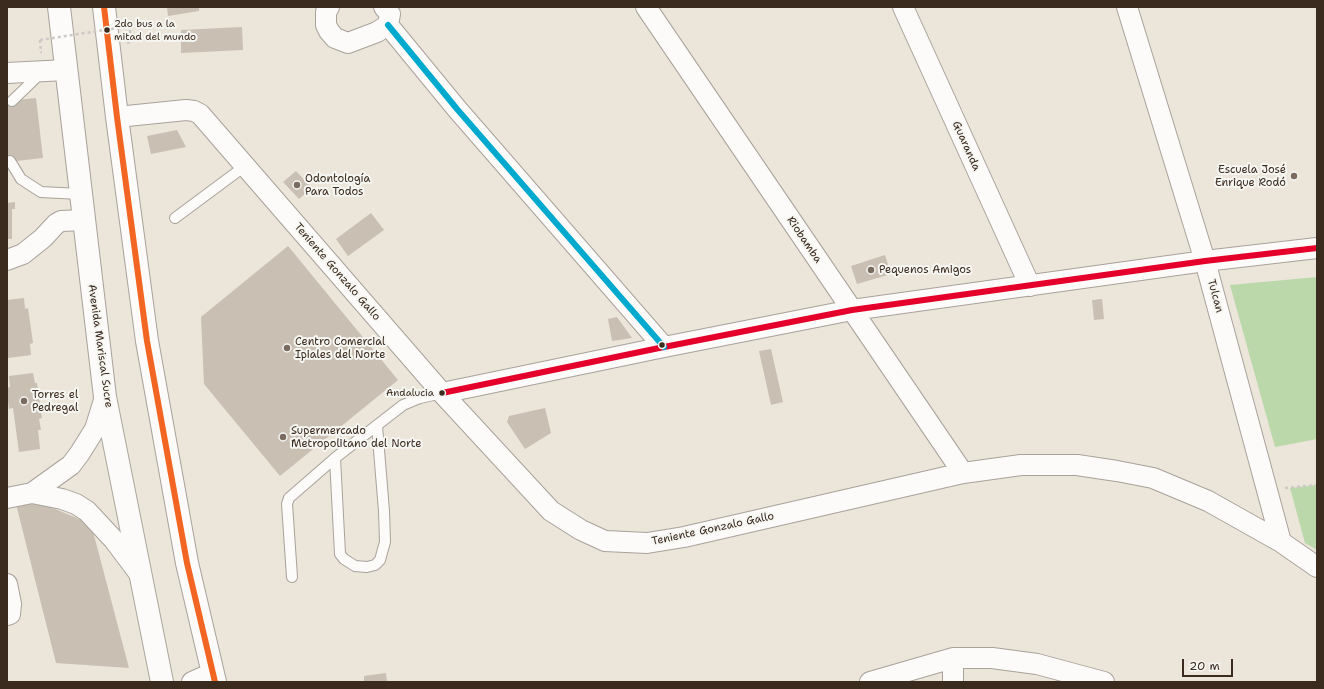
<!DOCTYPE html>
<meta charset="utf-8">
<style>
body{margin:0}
#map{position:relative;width:1324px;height:689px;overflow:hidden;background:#ebe5da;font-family:"Shantell Sans",sans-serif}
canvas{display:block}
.frame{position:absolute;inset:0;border:8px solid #3b2a1e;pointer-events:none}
.scale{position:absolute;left:1182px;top:659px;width:51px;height:18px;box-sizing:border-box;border:2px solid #3b2a1e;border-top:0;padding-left:5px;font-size:12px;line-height:14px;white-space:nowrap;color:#3b2a1e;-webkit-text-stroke:3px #f6f6f2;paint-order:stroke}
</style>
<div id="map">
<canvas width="1324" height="689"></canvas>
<div class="frame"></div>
<div class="scale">20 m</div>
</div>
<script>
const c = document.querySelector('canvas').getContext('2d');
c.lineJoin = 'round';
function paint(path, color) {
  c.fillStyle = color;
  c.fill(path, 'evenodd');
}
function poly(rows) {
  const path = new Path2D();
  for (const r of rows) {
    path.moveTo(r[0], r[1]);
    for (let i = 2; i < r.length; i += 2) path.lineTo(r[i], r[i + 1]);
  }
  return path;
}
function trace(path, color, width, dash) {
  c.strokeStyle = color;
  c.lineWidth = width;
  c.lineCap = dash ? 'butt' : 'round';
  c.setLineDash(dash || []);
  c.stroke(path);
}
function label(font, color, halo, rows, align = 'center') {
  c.font = font + ' "Shantell Sans",sans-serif';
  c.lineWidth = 4;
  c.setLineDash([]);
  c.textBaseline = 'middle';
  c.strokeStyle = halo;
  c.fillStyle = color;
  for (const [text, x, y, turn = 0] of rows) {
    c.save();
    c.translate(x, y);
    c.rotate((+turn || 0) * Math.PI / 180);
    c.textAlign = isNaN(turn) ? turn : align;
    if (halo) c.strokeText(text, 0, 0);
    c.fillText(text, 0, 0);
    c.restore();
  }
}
paint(poly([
 [1317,277,1317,439,1275,447,1230,285],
 [1317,485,1317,550,1305,543,1290,488]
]), '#bbd8aa');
paint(poly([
 [167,7,199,7,199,11,168,16],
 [242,27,243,50,181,53,181,30],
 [36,98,43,158,7,162,7,101],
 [177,130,186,147,151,154,147,136],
 [296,171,312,188,299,199,283,182],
 [15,202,15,209,12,209,12,239,7,239,7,203],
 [371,213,384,230,348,256,336,239],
 [288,246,398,380,280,476,204,384,201,317],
 [885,255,891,274,857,284,851,266],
 [24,298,25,309,28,308,33,343,30,344,31,355,8,358,7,300],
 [1102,299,1104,319,1094,320,1092,300],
 [617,317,632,338,612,341,608,319],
 [771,349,783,402,771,405,759,351],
 [33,373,35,383,37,383,42,418,39,419,41,430,38,430,40,449,19,452,13,408,9,409,7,393,7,388,10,387,9,376],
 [545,408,551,433,525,449,507,422,509,416],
 [16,504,43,504,91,524,129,668,56,663],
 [386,673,387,682,364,682,364,676]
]), '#c9bfb3');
const lane = poly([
 [12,101,41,73],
 [10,161,21,179,41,192,80,194],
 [175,218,245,166],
 [335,458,340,554,344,559,355,566,367,567,375,565,380,560,385,542,384,511,377,426],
 [292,577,287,504,289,498,335,458,403,405,420,398,442,393]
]);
const street = poly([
 [329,7,326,12,326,25,329,31,335,38,348,43,377,32,388,25],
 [384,7,390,14,388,25],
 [646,7,963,473],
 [903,7,1030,286],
 [1127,7,1205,261,1281,542],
 [388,25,457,109,664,347],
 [7,73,66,70],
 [117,117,186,110,194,111,200,114,442,393,551,511,581,530,605,541,647,543,684,537,963,473,1021,465,1077,465,1117,471,1153,478,1208,501,1281,542,1317,567],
 [7,260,23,254,43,238,56,224,61,221,84,220],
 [442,393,664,347,852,310,1205,261,1317,248],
 [32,493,71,465,80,453,95,429,105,397],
 [7,498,32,493,62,499,76,504,87,511,114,540,141,576],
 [7,584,11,604,10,614,7,615],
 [953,658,953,682],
 [192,682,212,673],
 [870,682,953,658,992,658,1037,664,1104,682]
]);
const primary = poly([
 [59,7,105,397,162,682],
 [104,7,117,117,147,341,187,563,215,682]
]);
trace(lane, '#a8a29b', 12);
trace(street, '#a8a29b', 22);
trace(primary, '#a8a29b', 24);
trace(poly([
 [40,40,41,52,42,52],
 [127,43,130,42,130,26],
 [1285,488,1317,485]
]), '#ccc9c6', 2.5, [3, 3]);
trace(lane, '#fcfbf9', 10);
trace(street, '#fcfbf9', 20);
trace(primary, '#fcfbf9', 22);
trace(poly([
 [40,40,130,26]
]), '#ccc9c6', 2.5, [3, 3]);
trace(poly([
 [442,393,664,347,852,310,1205,261,1317,248]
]), '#e4002b', 6);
trace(poly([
 [104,7,117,117,147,341,187,563,215,682]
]), '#f26522', 6);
trace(poly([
 [388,25,457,109,664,347]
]), '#00a9ce', 6);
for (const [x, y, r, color] of [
 [107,30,3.5,"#3b2a1e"],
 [1294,176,4,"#796b60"],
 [297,185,4,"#796b60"],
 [871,270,4,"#796b60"],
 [662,345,3.5,"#3b2a1e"],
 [287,348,4,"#796b60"],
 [442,393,3.5,"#3b2a1e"],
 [24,401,4,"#796b60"],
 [283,437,4,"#796b60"]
]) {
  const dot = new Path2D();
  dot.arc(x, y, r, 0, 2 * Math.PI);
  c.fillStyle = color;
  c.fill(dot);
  trace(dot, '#f6f6f2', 1.5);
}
label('10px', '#3b2a1e', '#f6f6f2', [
 ["2do bus a la",114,24],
 ["mitad del mundo",114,37],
 ["Andalucia",434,393,"right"]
], 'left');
label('11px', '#3b2a1e', '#f6f6f2', [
 ["Guaranda",966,146,66],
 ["Riobamba",804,240,56],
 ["Teniente Gonzalo Gallo",337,272,49],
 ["Tulcan",1215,296,75],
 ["Avenida Mariscal Sucre",100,346,82],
 ["Teniente Gonzalo Gallo",713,529,-12]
]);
label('11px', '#3b2a1e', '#f6f6f2', [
 ["Escuela José",1286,170,"right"],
 ["Enrique Rodó",1286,183,"right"],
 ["Odontología",305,179],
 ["Para Todos",305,192],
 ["Pequenos Amigos",879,270],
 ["Centro Comercial",295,342],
 ["Ipiales del Norte",295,355],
 ["Torres el",32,395],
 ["Pedregal",32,408],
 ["Supermercado",291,431],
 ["Metropolitano del Norte",291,444]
], 'left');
</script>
